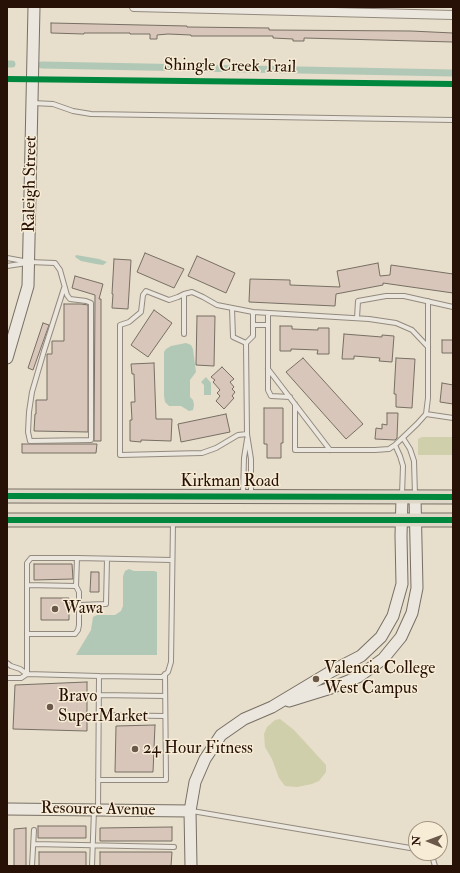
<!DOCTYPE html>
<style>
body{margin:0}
#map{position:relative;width:460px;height:873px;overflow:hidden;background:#e7decb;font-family:"IM FELL Double Pica",serif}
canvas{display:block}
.frame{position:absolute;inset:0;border:8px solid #271005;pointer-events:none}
.north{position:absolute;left:408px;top:821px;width:40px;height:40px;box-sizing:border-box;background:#f7edd6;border:1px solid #a49582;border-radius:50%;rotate:271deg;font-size:11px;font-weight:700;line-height:16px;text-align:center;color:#271005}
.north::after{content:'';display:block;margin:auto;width:14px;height:18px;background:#6a584a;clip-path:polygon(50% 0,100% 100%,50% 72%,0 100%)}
</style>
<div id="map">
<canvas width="460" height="873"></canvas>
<div class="frame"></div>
<div class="north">N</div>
</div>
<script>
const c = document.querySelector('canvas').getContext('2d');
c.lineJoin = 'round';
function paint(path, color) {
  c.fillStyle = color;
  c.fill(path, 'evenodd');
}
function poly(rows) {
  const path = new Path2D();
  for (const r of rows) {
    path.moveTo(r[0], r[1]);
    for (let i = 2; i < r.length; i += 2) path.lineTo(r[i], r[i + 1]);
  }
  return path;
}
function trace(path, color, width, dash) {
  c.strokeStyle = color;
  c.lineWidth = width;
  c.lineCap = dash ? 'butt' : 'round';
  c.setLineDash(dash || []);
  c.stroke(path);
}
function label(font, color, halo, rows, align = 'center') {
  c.font = font + ' "IM FELL Double Pica",serif';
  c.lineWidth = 3;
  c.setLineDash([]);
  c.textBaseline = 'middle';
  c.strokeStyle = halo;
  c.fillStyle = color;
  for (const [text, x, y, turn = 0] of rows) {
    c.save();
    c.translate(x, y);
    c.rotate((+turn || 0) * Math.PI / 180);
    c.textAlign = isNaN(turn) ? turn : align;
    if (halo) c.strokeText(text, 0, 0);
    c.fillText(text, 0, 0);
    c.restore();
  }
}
paint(poly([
 [422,437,452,437,453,455,418,455,418,439],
 [280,719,294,730,326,765,326,772,319,781,312,784,297,787,285,786,279,778,272,759,265,747,264,734,267,727,275,720]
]), '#d0cfab');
paint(poly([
 [76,255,99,259,107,262,103,265,96,264,81,261,75,257],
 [186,343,191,345,193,349,196,372,190,380,190,397,193,400,194,405,193,410,189,411,181,406,169,406,165,402,164,396,164,352,166,349,171,346],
 [206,377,211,383,211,395,204,395,204,385,201,382],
 [129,569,134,571,154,571,157,572,157,655,76,655,91,630,93,617,97,615,115,615,121,611,123,606,123,576,125,571]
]), '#b2c8b6');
trace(poly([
 [7,64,12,64],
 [42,65,453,73]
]), '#b2c8b6', 7);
const building = poly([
 [51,23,187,26,187,27,269,28,269,30,411,31,453,33,453,42,304,38,304,41,293,41,293,39,273,38,273,36,191,36,191,35,168,34,157,35,157,39,150,39,150,34,130,34,130,33,84,33,84,34,51,33,51,23],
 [145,253,184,269,174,288,137,272,145,253],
 [197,256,235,273,226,293,188,276,197,256],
 [114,259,131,260,128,309,112,308,113,294,112,294,114,259],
 [378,263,380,276,390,275,391,265,453,274,453,293,383,283,383,285,336,294,335,306,249,302,250,279,290,280,290,285,340,287,337,271,378,263],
 [75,276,103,284,99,299,101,299,101,441,94,441,95,295,72,288,75,276],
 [64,304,81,304,88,305,88,432,34,431,35,414,36,414,36,400,47,400,47,354,52,354,52,341,64,341,64,304],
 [154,310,172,323,148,357,131,345,154,310],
 [197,316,215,316,214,366,196,365,197,316],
 [43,323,49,325,33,370,28,368,43,323],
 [280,326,292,326,292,329,318,330,318,328,329,328,329,354,317,354,318,350,291,349,291,351,280,351,280,326],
 [344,334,382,337,382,335,394,336,392,362,379,361,380,358,354,356,354,359,342,359,344,334],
 [442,340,453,340,453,353,442,353,442,340],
 [303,358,363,424,346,439,286,372,303,358],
 [396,358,415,359,412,408,396,407,396,394,394,394,396,358],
 [154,363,156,419,172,419,171,441,141,440,141,442,130,441,130,420,132,420,131,402,135,402,134,374,132,374,131,364,154,363],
 [222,367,234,379,230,382,234,387,232,389,235,392,232,396,234,398,224,409,216,401,220,396,217,393,220,390,213,382,215,380,211,377,222,367],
 [442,383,453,385,453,404,440,402,442,383],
 [264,408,283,408,283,443,281,443,281,458,267,458,267,444,264,444,264,408],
 [387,413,398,413,397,438,395,440,375,439,376,428,382,429,382,424,387,425,387,413],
 [226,414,230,432,181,442,178,424,226,414],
 [22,444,97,444,96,453,22,453,22,444],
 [34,564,72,564,73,579,34,580,34,564],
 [91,572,99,572,99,592,90,592,91,572],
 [41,598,69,598,69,620,41,620,41,598],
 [87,682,87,731,13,729,15,685,87,682],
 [155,725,153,772,115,772,116,726,155,725],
 [38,826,86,826,86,838,38,838,38,826],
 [172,827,172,841,100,841,100,828,172,827],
 [26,828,26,866,14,866,14,829,26,828],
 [39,852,86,852,86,866,39,866,39,852],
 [100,852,172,852,171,866,100,866,100,852]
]);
paint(building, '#d7c6b9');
trace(building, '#776f64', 1);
const lane = poly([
 [33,103,53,104,73,111,91,114,453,120],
 [7,258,29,262,55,263,60,270,67,295,70,299,86,301,91,303,91,440,30,441,28,432,29,412,32,392,44,351,64,288],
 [7,266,27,263],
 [184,294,184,334],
 [232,308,233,337,246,343],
 [268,313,268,390,271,396,290,397],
 [357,318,358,301,386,296,404,296,453,307],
 [253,325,268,325],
 [268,369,330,450],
 [295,404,295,450,375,450,389,449,395,445,417,424,426,414,428,398,428,301],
 [426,414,453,418],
 [247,434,238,435,216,448,202,453,120,455,120,325,129,322,141,312,143,295,146,291,169,300,178,297,184,294,192,292,203,297,217,305,253,312,369,319,396,323,412,330,428,347],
 [403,438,410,449,414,461,415,495],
 [395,445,400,456,403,466,402,495],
 [243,494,244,458,247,439],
 [251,495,251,459,247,434,246,343,253,336,253,312],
 [27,585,27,563,31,558,77,558],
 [76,586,77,558,172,560],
 [79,605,106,604,107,559],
 [7,663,11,666,20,669,27,674,99,676,98,809],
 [27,674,27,585,76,586,79,592,79,625,78,630,75,634,27,634],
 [99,676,162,677,168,672,171,662,173,522],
 [7,678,21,678,27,674],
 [99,695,165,696],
 [98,715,165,716],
 [98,780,166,780,165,674],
 [192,811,416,849],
 [34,844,174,847],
 [431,853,435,866],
 [32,866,34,830],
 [92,866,94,810]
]);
const street = poly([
 [134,7,453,15]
]);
const secondary = poly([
 [7,358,28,286,34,7],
 [289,701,331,688,358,677,383,659,401,637,412,613,417,588,415,497],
 [7,809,190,811],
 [191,866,190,811,195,782,205,759,221,735,244,719,272,707,332,671,361,656,381,637,393,616,402,584,401,536,402,497]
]);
const primary = poly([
 [7,496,453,497],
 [7,520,453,520]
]);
trace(lane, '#938a7f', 6);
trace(street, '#938a7f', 10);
trace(secondary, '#776f64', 13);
trace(primary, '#776f64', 15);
trace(lane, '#ebe7de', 4);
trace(street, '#ebe7de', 8);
trace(secondary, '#ebe7de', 11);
trace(primary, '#ded7c8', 13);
trace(poly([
 [7,79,453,84],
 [7,496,453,497],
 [7,520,453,520]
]), '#00873e', 6);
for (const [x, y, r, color] of [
 [55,609,4,"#6a584a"],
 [316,679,4,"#6a584a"],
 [50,707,4,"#6a584a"],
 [135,749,4,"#6a584a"]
]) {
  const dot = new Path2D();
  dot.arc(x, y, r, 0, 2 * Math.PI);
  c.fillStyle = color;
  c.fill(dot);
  trace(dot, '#f7edd6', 1.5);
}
label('17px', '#271005', '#f7edd6', [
 ["Shingle Creek Trail",230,67,1],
 ["Raleigh Street",31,184,-89],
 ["Kirkman Road",230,482],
 ["Resource Avenue",98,810,1]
]);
label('17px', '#271005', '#f7edd6', [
 ["Wawa",63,609],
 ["Valencia College",324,669],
 ["West Campus",324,689],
 ["Bravo",58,697],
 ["SuperMarket",58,717],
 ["24 Hour Fitness",143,749]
], 'left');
</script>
